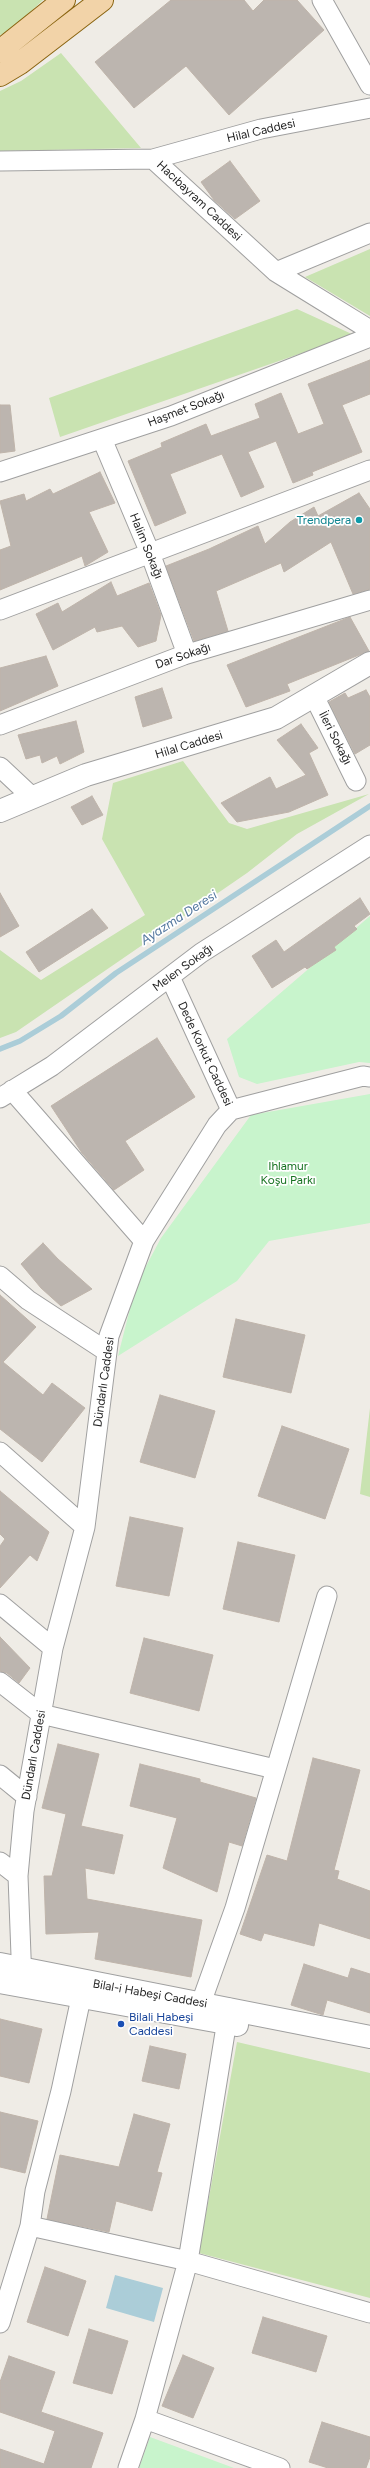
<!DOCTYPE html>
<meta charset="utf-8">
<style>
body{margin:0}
canvas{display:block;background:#efece6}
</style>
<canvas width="370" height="2468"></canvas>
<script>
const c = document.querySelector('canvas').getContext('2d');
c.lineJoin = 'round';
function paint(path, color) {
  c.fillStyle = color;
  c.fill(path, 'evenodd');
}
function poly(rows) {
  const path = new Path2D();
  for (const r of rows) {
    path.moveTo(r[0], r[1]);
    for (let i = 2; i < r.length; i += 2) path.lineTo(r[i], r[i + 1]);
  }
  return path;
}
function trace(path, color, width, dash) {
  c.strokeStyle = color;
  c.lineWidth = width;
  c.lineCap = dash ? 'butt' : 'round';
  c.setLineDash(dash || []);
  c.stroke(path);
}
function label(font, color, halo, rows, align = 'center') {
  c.font = font + ' Figtree,sans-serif';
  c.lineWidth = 3.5;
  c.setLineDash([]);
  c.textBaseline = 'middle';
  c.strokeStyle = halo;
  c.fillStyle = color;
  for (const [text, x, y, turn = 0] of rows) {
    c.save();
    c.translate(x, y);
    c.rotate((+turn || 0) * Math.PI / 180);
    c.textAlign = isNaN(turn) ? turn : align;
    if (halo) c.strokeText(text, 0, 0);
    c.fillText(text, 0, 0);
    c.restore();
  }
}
paint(poly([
 [0,0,43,0,11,30,0,35],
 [61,53,141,148,0,151,0,91,21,81],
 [370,249,370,316,305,277],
 [297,309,354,335,60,437,49,398],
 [183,761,229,823,247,829,369,794,297,834,247,873,16,1032,0,1038,0,950,41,980,145,915,102,839,113,783],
 [370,1408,370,1497,360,1494],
 [237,2042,370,2073,370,2298,199,2253]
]), '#c9e3b1');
paint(poly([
 [370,916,370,1063,359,1062,257,1084,239,1077,227,1039],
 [370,1094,370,1223,269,1241,237,1281,118,1356,136,1285,161,1238,251,1115],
 [150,2437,234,2468,139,2468]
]), '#c8f4cc');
paint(poly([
 [115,2275,163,2288,154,2322,106,2308]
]), '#abcdd8');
trace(poly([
 [0,1049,20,1041,61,1016,116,973,370,806]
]), '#abcdd8', 5.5);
const building = poly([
 [171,0,244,0,253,11,264,0,297,0,324,30,229,115,186,66,134,108,95,62,171,0],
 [230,161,260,201,235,219,214,200,201,182,230,161],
 [370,360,370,394,342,405,362,452,312,472,313,475,293,483,276,441,248,452,264,487,241,497,222,454,170,474,186,513,155,526,128,461,162,447,161,443,206,424,211,436,260,418,255,404,281,393,298,434,324,424,308,384,370,360],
 [0,405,10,405,15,451,0,453,0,405],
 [100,472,115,503,89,512,108,552,85,566,82,556,0,590,0,550,11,546,0,501,24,494,26,501,50,489,53,494,100,472],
 [359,493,370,509,370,589,353,594,331,542,284,572,281,563,216,591,228,631,194,641,166,566,209,549,258,526,265,544,290,522,314,507,318,516,359,493],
 [111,582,117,596,149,583,161,615,156,641,138,647,122,626,97,632,95,627,53,650,36,614,58,603,62,612,111,582],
 [350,617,369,651,287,684,290,691,246,707,227,665,350,617],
 [46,656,58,686,0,711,0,668,46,656],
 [162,688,172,718,143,727,135,697,162,688],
 [366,690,370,697,370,745,355,754,329,702,345,693,348,698,366,690],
 [76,721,84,752,60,764,57,756,42,763,40,755,26,759,18,735,76,721],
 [301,724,318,748,309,753,328,795,289,812,237,822,221,803,270,777,276,789,306,775,277,740,301,724],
 [92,796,103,815,82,825,71,807,92,796],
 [0,893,19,926,0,937,0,893],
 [360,898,370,914,354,926,357,929,334,947,336,950,307,969,305,967,272,988,252,956,276,940,284,952,360,898],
 [92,909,108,928,39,972,26,952,92,909],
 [157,1038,195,1097,125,1141,144,1170,114,1190,82,1153,51,1106,157,1038],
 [43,1243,58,1259,92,1289,61,1306,41,1288,21,1264,43,1243],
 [0,1295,36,1327,3,1362,43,1395,52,1383,85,1408,42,1462,0,1429,0,1295],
 [236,1319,305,1335,291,1393,223,1377,236,1319],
 [160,1395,215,1411,195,1478,140,1462,160,1395],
 [282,1426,349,1449,325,1519,258,1496,282,1426],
 [0,1491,49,1532,37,1561,30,1555,0,1588,0,1546,5,1539,0,1534,0,1491],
 [130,1517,183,1528,169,1596,116,1586,130,1517],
 [238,1542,295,1555,279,1622,223,1609,238,1542],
 [0,1637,30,1668,19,1683,7,1673,0,1671,0,1637],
 [144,1638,213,1655,199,1711,130,1693,144,1638],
 [58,1744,99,1754,81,1826,123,1835,114,1874,85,1868,87,1899,202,1920,191,1977,95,1959,99,1932,46,1934,44,1876,52,1876,66,1814,42,1808,58,1744],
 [313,1758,360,1770,334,1870,339,1871,337,1879,370,1891,370,1939,319,1923,314,1946,264,1933,261,1941,240,1934,267,1855,287,1861,313,1758],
 [140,1764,200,1779,200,1782,256,1798,242,1846,229,1842,217,1892,163,1868,177,1818,130,1806,140,1764],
 [304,1964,348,1978,351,1968,370,1974,370,2013,327,2000,323,2015,291,2005,304,1964],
 [0,2019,42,2029,29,2083,0,2076,0,2019],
 [150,2046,186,2054,179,2089,142,2081,150,2046],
 [0,2112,38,2121,25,2173,0,2167,0,2112],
 [134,2114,170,2124,157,2172,162,2173,152,2211,116,2201,109,2232,47,2219,60,2155,119,2167,134,2114],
 [45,2267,86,2281,68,2336,27,2322,45,2267],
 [263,2317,327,2336,316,2372,252,2353,263,2317],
 [89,2329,128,2341,112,2394,73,2383,89,2329],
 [183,2355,214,2368,193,2418,162,2406,183,2355],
 [9,2356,55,2372,41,2412,103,2433,91,2468,0,2468,0,2449,44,2464,55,2431,0,2412,0,2382,9,2356],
 [322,2422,370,2437,370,2457,366,2468,328,2468,309,2462,322,2422]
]);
paint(building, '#bcb5af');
trace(building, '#bfb4aa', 1);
const minor = poly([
 [322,0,370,85],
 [153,159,261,129,370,108],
 [0,161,153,159,276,272,370,330],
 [276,272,370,233],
 [102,439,150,553,184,646,184,655],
 [0,472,171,416,370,337],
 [0,610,370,470],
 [314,696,356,781],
 [0,725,184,655,370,600],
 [0,767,32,797],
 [170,977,231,1110,363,1076,370,1077],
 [12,1090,144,1241,217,1125,231,1110],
 [0,1098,52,1066,201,953,370,845],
 [0,1276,28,1300,106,1351],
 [0,1452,85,1527,53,1648,24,1811,18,1876,22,1982],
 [85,1527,109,1336,144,1241],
 [0,1604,53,1648],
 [0,1682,41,1714,275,1769],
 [0,1775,27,1797],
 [0,1862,18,1876],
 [201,2003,235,1908,327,1596],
 [30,2226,188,2261,229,2008],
 [0,2323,30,2226,35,2191,61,2091,81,1998,88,1985],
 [145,2419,188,2261,370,2313],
 [128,2468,145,2419,280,2468]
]);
const tertiary = poly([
 [0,811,86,775,276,718,370,663],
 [0,1964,370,2037],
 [0,1982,237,2025]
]);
const primary = poly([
 [0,51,64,0],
 [0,75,20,63,102,0]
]);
trace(minor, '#a0a0a0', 21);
trace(tertiary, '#a0a0a0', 24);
trace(primary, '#8a6410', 24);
trace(minor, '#fff', 19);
trace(tertiary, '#fff', 22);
trace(primary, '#f2d3a8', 22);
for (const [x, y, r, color] of [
 [359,520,4,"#0f9aa8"],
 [121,2024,4,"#1a4fb4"]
]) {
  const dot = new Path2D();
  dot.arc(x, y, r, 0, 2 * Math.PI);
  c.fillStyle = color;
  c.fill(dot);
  trace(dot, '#fff', 1.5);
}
label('12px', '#1f1f1f', '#fff', [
 ["Hilal Caddesi",261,131,-13],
 ["Hacıbayram Caddesi",199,201,43],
 ["Haşmet Sokağı",186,409,-21],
 ["Halim Sokağı",146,546,68],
 ["Dar Sokağı",183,656,-19],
 ["İleri Sokağı",335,738,63],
 ["Hilal Caddesi",189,745,-17],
 ["Melen Sokağı",183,968,-36],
 ["Dede Korkut Caddesi",205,1054,65],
 ["Dündarlı Caddesi",104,1382,-82],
 ["Dündarlı Caddesi",34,1755,-80],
 ["Bilal-i Habeşi Caddesi",150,1994,10]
]);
label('12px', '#0d838f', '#fff', [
 ["Trendpera",351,520]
], 'right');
label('12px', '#177221', '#fff', [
 ["Ihlamur",288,1166],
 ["Koşu Parkı",288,1180]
]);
label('12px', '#164399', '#fff', [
 ["Bilali Habeşi",129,2017],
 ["Caddesi",129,2031]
], 'left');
label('italic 13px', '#52769e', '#fff', [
 ["Ayazma Deresi",179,918,-33]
]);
</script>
